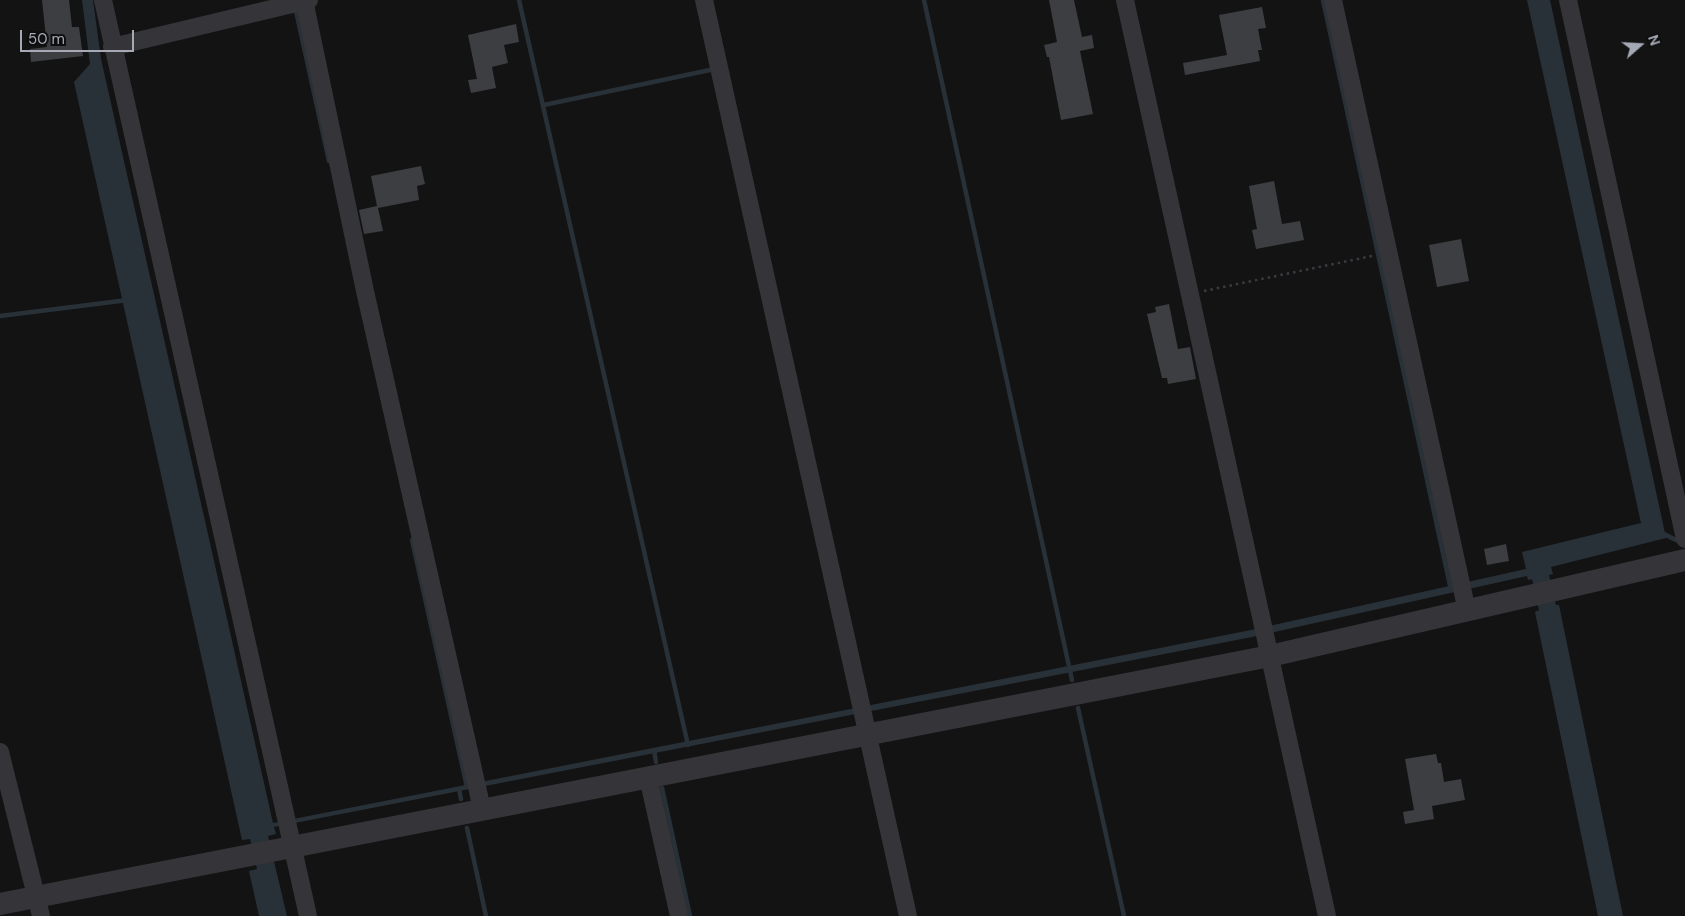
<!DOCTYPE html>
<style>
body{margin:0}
#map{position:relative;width:1685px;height:916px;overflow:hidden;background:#131314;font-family:"DM Sans",sans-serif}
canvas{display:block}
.north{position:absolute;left:1615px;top:20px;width:50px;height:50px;-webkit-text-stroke:4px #0e0e0f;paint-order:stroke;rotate:71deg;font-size:14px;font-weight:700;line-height:20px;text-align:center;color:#a5a9b4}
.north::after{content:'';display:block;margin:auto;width:18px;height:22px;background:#a5a9b4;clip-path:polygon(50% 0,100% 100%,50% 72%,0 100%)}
.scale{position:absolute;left:20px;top:30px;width:114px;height:22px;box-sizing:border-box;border:2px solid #a5a9b4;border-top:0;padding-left:6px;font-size:15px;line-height:18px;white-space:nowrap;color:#a5a9b4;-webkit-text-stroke:4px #0e0e0f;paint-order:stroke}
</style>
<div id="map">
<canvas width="1685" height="916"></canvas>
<div class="north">N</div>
<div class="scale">50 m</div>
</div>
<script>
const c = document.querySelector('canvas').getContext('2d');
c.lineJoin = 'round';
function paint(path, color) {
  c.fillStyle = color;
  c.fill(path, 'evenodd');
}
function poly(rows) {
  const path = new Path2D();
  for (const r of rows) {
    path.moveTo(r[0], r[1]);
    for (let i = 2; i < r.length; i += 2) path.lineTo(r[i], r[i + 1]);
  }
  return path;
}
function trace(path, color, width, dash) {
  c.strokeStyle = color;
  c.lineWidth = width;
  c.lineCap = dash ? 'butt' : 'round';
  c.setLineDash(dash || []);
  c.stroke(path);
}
paint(poly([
 [82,0,93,0,101,59,273,823,1251,630,1526,569,1522,552,1641,523,1527,0,1550,0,1666,538,1551,567,1553,574,1549,575,1556,605,1559,605,1623,916,1598,916,1535,612,1539,610,1532,579,1528,580,1527,576,1252,637,274,827,276,834,268,836,287,916,259,916,249,871,257,869,250,839,242,840,74,82,90,64]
]), '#293138');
trace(poly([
 [519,0,688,745],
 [924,0,1072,680],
 [1323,0,1451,590],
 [296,11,329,161],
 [544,105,710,70],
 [0,316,128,300],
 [1662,533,1676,540],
 [412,540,467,787],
 [1078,708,1124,916],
 [654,750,656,762],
 [662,788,690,916],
 [459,789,461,799],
 [467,828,486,916]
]), '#293138', 4.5);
paint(poly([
 [42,0,69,0,72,27,79,27,83,56,31,62,30,49,47,47],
 [1049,0,1074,0,1082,37,1092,35,1094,48,1080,51,1093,114,1061,120,1049,57,1047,57,1044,45,1057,42],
 [1262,7,1266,28,1258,29,1262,50,1258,50,1260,61,1185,75,1183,63,1227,55,1219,15],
 [516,24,519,42,504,45,508,63,492,67,496,88,471,93,468,80,477,79,468,35],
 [421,166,425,184,417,186,419,200,378,208,383,231,364,234,359,210,377,206,371,176],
 [1274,181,1282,224,1300,221,1304,240,1256,249,1252,230,1257,229,1249,186],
 [1461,239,1469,281,1437,287,1429,245],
 [1169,304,1178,349,1190,347,1196,379,1168,384,1167,378,1162,378,1147,314,1156,312,1155,307],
 [1506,544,1509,561,1487,565,1484,549],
 [1436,754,1438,763,1441,763,1444,782,1461,779,1465,800,1432,806,1434,819,1405,824,1403,812,1414,810,1405,759]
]), '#3d3e41');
trace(poly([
 [1204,291,1372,256]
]), '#3a3b40', 2.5, [2.5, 4]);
trace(poly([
 [103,0,308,916],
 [304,0,365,291,482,809],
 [704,0,908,916],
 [1125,0,1327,916],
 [1333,0,1467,611],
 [1568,0,1685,539],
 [112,47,309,0],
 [0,752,41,916],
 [648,777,679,916]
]), '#343439', 18);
trace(poly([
 [0,904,1270,656,1685,560]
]), '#343439', 22);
</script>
